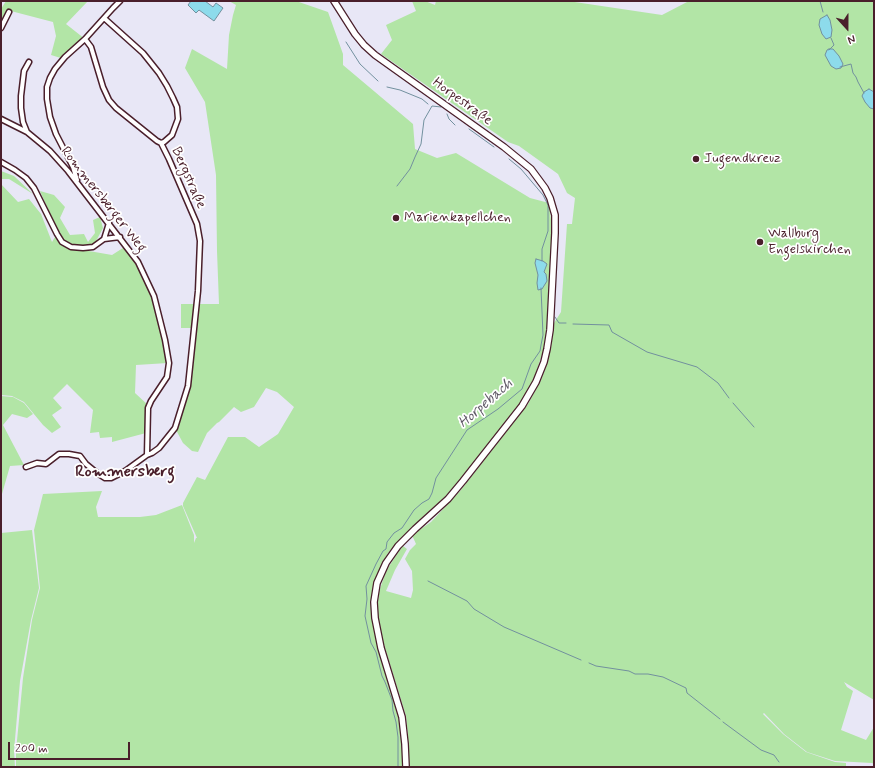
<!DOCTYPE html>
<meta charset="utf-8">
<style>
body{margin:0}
#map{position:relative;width:875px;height:768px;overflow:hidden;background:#e8e7f6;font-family:Mynerve,sans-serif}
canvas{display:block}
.frame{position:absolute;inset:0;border:2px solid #4a1f2b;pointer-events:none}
.north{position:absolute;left:827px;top:8px;width:40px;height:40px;-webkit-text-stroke:3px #fff;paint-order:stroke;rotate:159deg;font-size:11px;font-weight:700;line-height:16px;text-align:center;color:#4a1f2b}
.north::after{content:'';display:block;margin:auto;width:14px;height:18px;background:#4a1f2b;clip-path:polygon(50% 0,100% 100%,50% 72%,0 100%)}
.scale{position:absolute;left:8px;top:742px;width:122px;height:18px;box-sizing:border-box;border:2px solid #4a1f2b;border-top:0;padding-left:5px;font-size:12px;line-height:14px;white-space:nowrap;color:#4a1f2b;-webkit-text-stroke:3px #fff;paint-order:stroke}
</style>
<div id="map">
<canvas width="875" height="768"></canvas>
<div class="frame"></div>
<div class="north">N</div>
<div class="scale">200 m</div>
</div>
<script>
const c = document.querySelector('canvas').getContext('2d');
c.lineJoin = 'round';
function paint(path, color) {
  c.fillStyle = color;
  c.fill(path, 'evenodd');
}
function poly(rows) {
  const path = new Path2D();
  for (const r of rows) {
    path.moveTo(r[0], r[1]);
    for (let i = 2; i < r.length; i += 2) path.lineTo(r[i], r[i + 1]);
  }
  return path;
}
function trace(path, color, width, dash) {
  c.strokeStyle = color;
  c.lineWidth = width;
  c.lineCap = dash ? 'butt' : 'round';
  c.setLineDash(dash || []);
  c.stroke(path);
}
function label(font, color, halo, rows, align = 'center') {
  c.font = font + ' Mynerve,sans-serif';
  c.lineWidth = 3.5;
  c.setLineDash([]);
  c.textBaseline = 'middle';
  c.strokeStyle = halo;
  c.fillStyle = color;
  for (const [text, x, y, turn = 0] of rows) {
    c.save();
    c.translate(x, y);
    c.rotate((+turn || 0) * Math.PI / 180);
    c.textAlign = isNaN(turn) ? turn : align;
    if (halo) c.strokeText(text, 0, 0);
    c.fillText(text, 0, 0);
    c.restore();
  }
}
paint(poly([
 [6,1,88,1,66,24,85,39,64,59,51,55,56,36,53,22,7,10,1,23,1,9],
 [229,1,296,1,328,12,343,54,343,65,413,124,415,149,437,158,456,153,530,198,549,203,552,229,549,323,547,336,543,351,533,382,527,393,520,404,461,479,443,499,413,527,388,553,379,571,374,585,372,596,372,621,381,658,398,716,402,737,402,767,16,767,16,751,23,678,32,620,40,588,34,530,43,494,102,491,96,507,98,517,140,517,156,515,182,505,194,535,194,543,196,538,197,538,183,506,183,503,197,477,205,480,228,437,245,437,259,447,278,434,294,407,277,392,266,388,254,407,241,412,234,407,219,422,217,423,207,433,198,452,192,451,183,443,176,430,180,421,188,386,197,304,219,304,217,251,216,175,205,102,185,68,192,49,227,69,229,35,233,15,236,5],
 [412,1,425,1,435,5,436,1,568,1,662,15,689,1,874,1,874,92,869,89,870,108,874,109,874,700,844,682,847,687,853,691,841,730,866,740,874,727,874,764,872,763,835,761,807,752,784,734,764,713,763,714,783,734,806,752,835,762,846,763,846,767,409,767,408,735,406,716,381,635,377,610,379,592,386,571,399,551,403,546,407,549,395,570,386,591,411,598,413,590,412,571,405,559,410,550,416,544,412,535,431,522,460,491,528,404,541,380,547,364,551,347,554,323,561,312,567,224,572,224,575,198,567,193,558,174,519,146,508,142,381,54,392,40,386,25,416,11],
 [1,171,14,176,33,194,9,179,1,179],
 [1,184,18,202,29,199,41,214,52,242,58,232,40,191,54,195,65,207,60,218,70,235,84,234,88,242,95,233,93,220,100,217,103,228,95,243,89,251,112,255,126,246,138,262,151,296,164,340,168,363,136,365,135,393,148,405,146,433,112,442,112,437,100,438,99,432,90,433,93,410,67,384,53,398,62,408,52,415,61,427,52,433,43,425,24,402,12,396,1,395],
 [181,304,195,304,193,328,181,328],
 [1,396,13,397,24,403,33,414,27,418,12,414,3,425,24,465,10,466,2,494],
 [32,530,39,588,31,620,20,681,14,751,15,767,1,767,1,533]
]), '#b2e5a6');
const water = poly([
 [191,1,205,1,213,7,216,3,223,8,214,21,199,10,196,13,188,5,191,1],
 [827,15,830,20,832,30,831,37,826,39,822,34,819,25,820,19,827,15],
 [829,49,833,49,839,56,843,64,841,68,836,69,831,66,825,55,827,50,829,49],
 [869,89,874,92,874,109,870,108,865,102,862,96,864,92,869,89],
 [536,259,543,261,547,264,544,272,546,274,547,281,542,289,538,290,537,283,538,275,535,263,536,259]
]);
paint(water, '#8ddbeb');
trace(water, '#72909e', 1);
trace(poly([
 [820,1,823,12],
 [346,42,360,64,378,81],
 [829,50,834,45,831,38],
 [840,67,851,64,853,73,856,77,858,82,864,93],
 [387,87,400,90,422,99,428,104],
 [447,114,449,119,455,125],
 [469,129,494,147],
 [509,159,521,169,543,195,548,205,548,231,542,249,542,261],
 [397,186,410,169,415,157,421,144,424,120,432,106,441,107],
 [555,317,559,323,566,323],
 [573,324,609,325,612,332,647,352,697,367,718,383,729,398],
 [733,403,754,427],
 [428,581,467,601,474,609,504,627,581,660],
 [589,663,596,666,629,671,635,674,648,674,663,677,686,688,687,693,720,719],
 [723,722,761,750,774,755,779,762],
 [398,767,398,737,396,722,393,711,392,700,385,682,382,676,376,652,371,643,365,616,367,599,366,586,376,564,383,551,386,549,387,542,394,533,402,528,414,510,422,503,429,499,432,493,436,478,467,430,498,409,522,389,531,364,540,351,541,345,543,335,541,288]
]), '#72909e', 1);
const street = poly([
 [104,18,143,53,159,73,167,86,173,98,177,107,178,119,172,135,164,142,161,143],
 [1,28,9,12],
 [1,119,27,132,50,151,68,171,138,262,154,296,165,340,169,363,167,377,151,401,148,408,147,455],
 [27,132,23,122,21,108,21,96,24,71,29,62],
 [1,162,15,170,26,178,34,188,57,234,62,242,71,247,83,248,93,247,104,239,120,237],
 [77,180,73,167,56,134,50,117,47,99,47,87,50,78,55,69,65,57,85,39,113,8,120,1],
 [104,239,109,223],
 [26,467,37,463,46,464,59,454,69,454,80,456,86,464,97,473,105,478,111,478,125,471,147,455,152,453,159,448,175,428,188,386,198,291,200,241,197,224,169,159,161,143,157,141,116,108,109,100,103,87,91,47,85,39]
]);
const secondary = poly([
 [334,1,355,34,364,45,375,55,504,147,531,169,545,188,550,198,555,215,555,233,550,330,547,349,544,362,536,382,522,406,463,481,448,499,415,529,398,546,386,563,377,583,374,602,375,618,381,648,402,717,405,744,406,767]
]);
trace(street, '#4a1f2b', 7);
trace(secondary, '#4a1f2b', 8);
trace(street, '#fff', 4);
trace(secondary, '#fff', 5.5);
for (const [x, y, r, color] of [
 [696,159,4,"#4a1f2b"],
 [396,218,4,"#4a1f2b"],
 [760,242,4,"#4a1f2b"]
]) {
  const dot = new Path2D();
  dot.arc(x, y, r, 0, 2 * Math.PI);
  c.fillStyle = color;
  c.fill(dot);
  trace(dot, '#fff', 1.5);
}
label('14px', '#4a1f2b', '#fff', [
 ["Horpestraße",462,102,36],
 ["Bergstraße",188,178,66],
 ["Rommersberger Weg",103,200,52]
]);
label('14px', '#4a1f2b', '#fff', [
 ["Jugendkreuz",704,159],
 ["Marienkapellchen",404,218],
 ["Wallburg",768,234],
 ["Engelskirchen",768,250]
], 'left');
label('italic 15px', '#5e5765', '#fff', [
 ["Horpebach",486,404,-41]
]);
label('bold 16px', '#4a1f2b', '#fff', [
 ["Rommersberg",125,473]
]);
</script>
